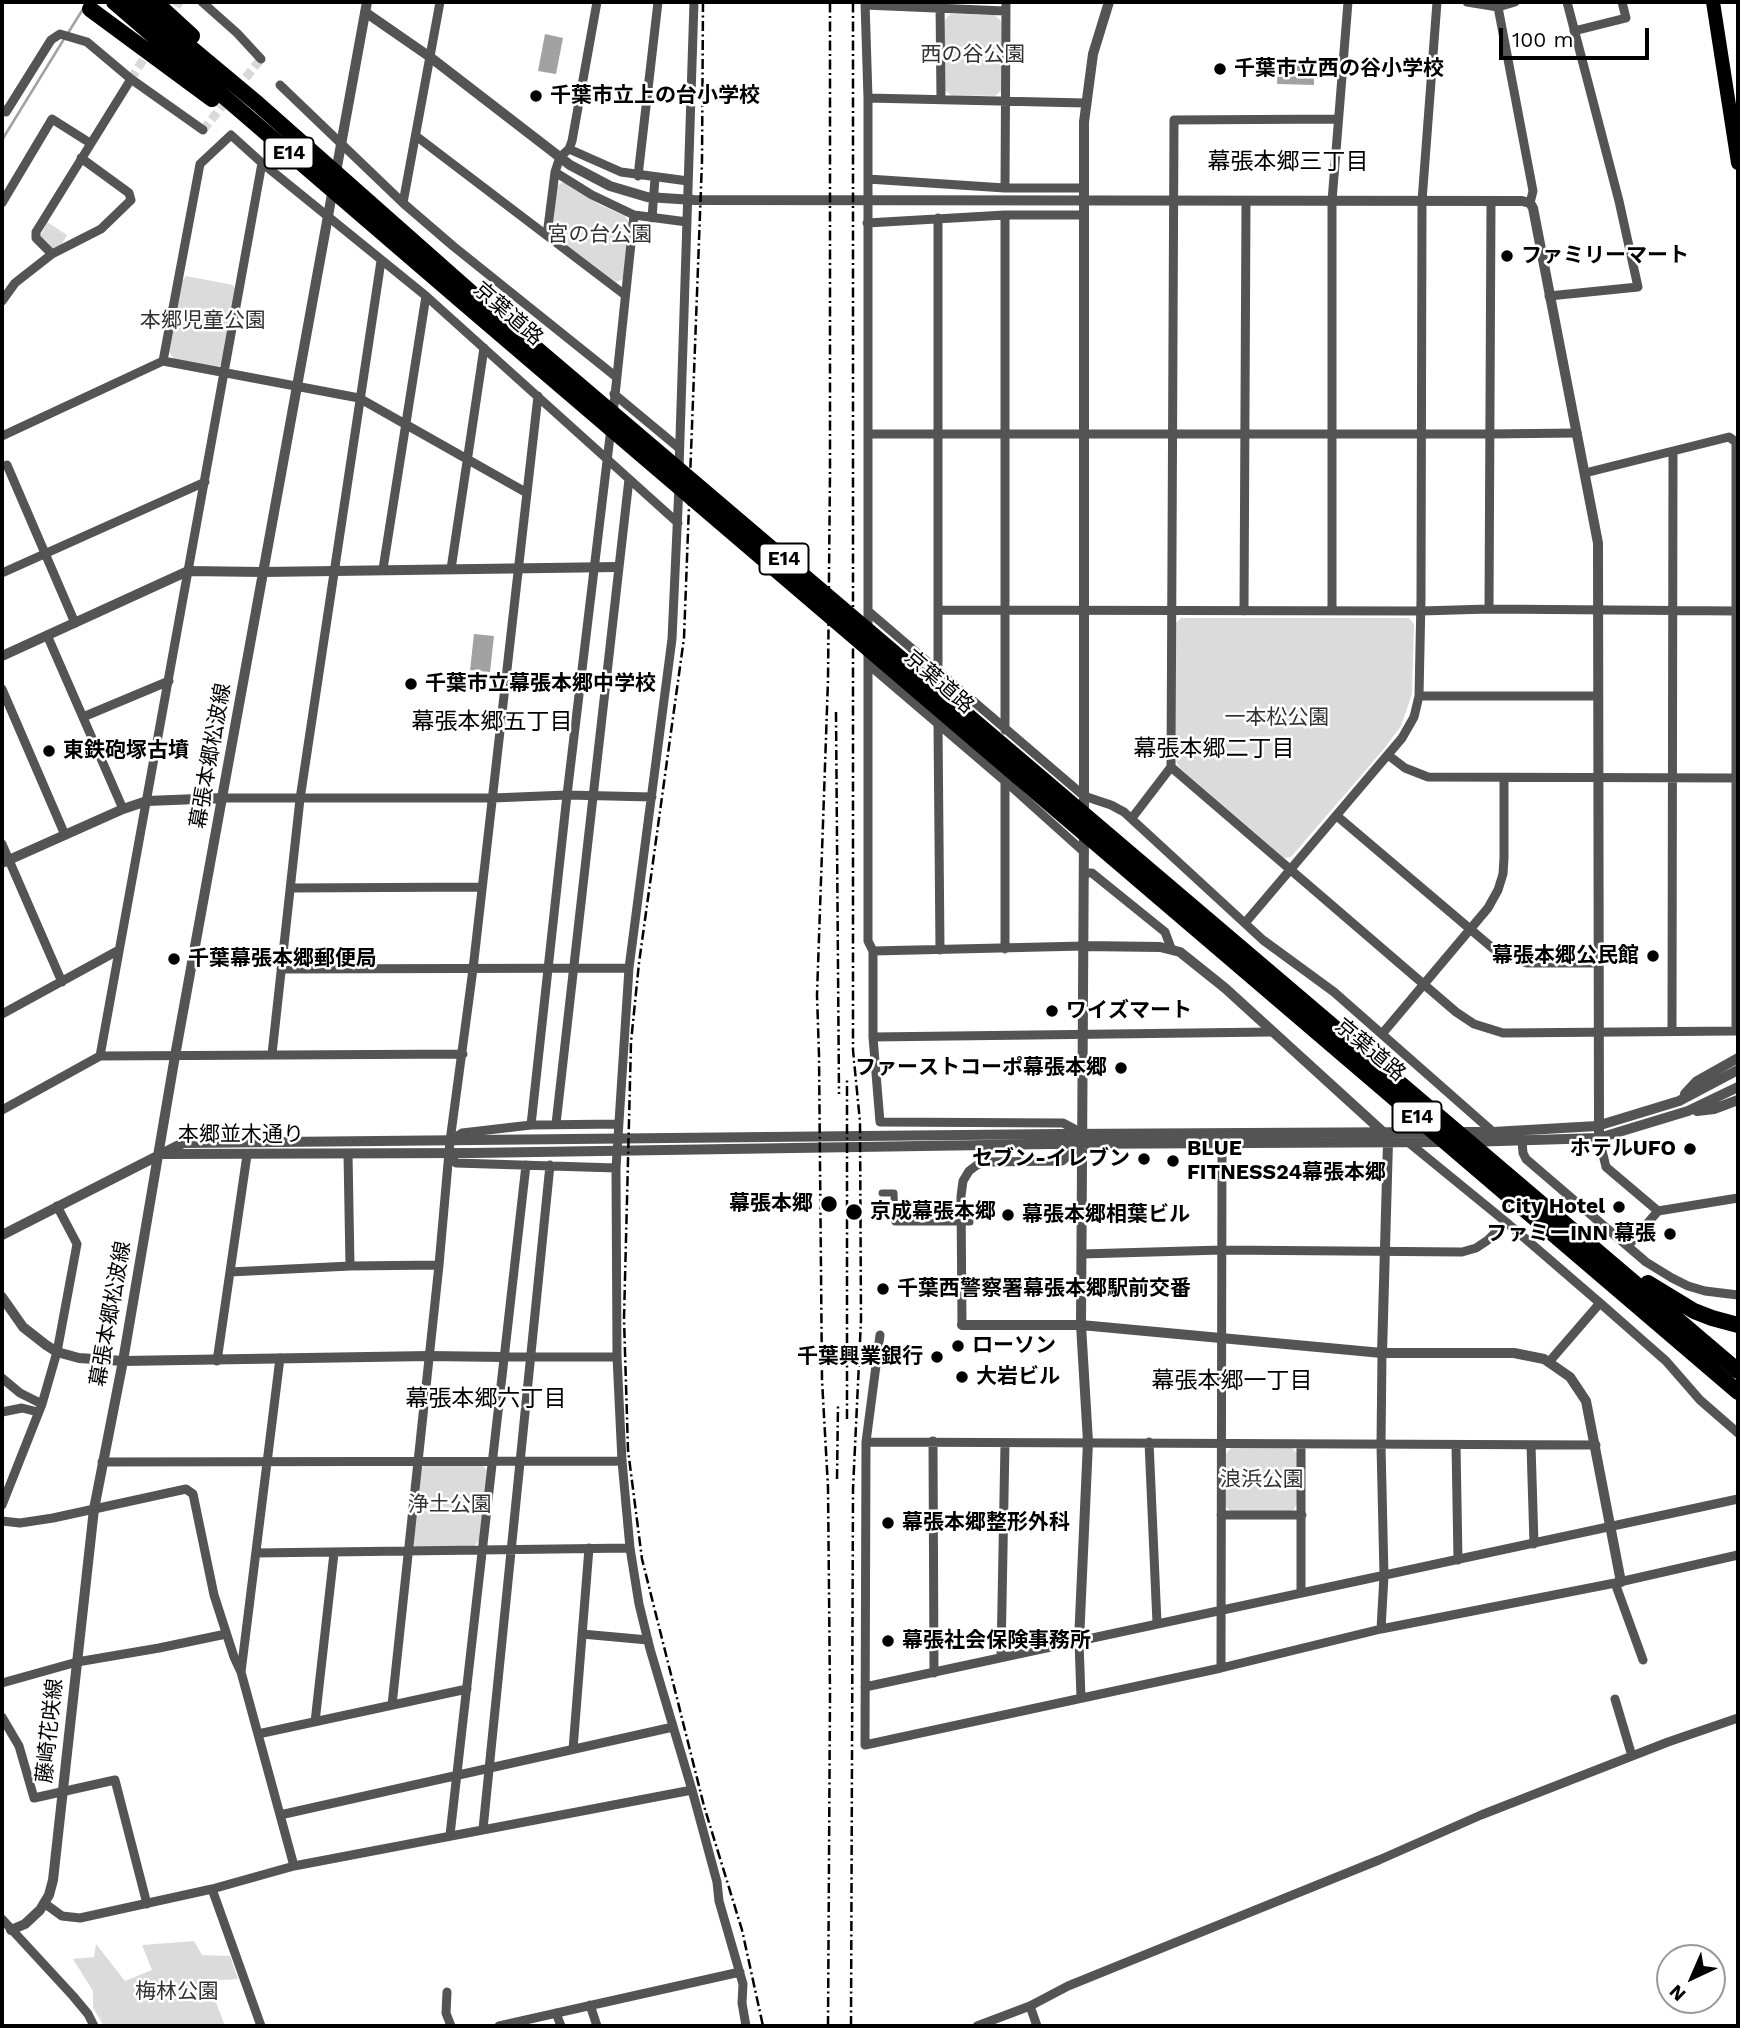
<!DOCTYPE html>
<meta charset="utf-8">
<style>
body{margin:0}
#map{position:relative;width:1740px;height:2028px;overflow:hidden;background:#fff;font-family:"Work Sans",sans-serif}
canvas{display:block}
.frame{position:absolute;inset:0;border:4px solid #000;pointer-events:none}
.north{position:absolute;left:1656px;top:1944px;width:70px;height:70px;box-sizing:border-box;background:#fff;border:2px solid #999;border-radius:50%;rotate:224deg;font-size:19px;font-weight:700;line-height:28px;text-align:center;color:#000}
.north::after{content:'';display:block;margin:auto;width:24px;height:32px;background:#000;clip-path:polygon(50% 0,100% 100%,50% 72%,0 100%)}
.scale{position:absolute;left:1499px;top:28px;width:150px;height:32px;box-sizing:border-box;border:4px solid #000;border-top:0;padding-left:9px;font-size:21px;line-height:24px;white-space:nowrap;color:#000;-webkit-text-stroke:5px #fff;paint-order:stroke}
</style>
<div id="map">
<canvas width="1740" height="2028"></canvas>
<div class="frame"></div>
<div class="north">N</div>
<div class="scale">100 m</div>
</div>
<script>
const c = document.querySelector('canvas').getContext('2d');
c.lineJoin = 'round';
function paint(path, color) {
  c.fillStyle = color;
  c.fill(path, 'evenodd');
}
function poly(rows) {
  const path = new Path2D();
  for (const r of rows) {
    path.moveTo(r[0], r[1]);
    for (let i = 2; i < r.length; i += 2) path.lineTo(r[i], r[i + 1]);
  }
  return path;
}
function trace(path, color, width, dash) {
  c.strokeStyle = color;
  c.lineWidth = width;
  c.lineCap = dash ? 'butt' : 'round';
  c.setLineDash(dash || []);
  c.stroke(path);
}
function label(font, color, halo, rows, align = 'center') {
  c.font = font + ' "Work Sans","Noto Sans JP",sans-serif';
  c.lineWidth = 5;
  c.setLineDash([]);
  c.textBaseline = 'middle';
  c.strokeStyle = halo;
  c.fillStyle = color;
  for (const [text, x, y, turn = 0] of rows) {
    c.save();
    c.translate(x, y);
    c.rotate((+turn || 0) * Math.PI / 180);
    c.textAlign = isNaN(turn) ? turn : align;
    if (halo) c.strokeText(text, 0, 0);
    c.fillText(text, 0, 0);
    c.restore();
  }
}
paint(poly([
 [950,14,995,15,1001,21,1001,91,995,96,951,95,945,90,945,20],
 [563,182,598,204,625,216,629,223,623,279,616,282,555,236,553,228,557,186],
 [47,222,67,235,58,251,51,248,40,237],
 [186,276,233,285,236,290,223,363,218,367,174,359,169,352,182,281],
 [1181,618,1409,618,1414,624,1412,694,1401,726,1383,750,1291,857,1284,858,1180,768,1176,761,1176,623],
 [1291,1447,1297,1453,1297,1504,1292,1512,1232,1512,1226,1507,1226,1454,1231,1448],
 [425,1464,482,1465,488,1471,480,1540,474,1546,417,1548,412,1543,421,1469],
 [194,1941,202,1955,230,1956,238,1979,208,1981,225,2026,104,2026,93,2008,93,1991,73,1959,94,1957,96,1944,125,1981,152,1970,142,1945]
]), '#dbdbdb');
paint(poly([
 [545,34,563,38,556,74,538,71],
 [1278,65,1314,66,1314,85,1277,84],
 [474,634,494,636,490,672,470,670]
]), '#a2a2a2');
trace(poly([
 [68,33,83,9],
 [2,140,64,39]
]), '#a2a2a2', 2.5);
trace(poly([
 [169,18,179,2],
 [131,79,149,50],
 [237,88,261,59],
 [203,130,228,99]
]), '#d9d9d9', 9, [9, 4.5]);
trace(poly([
 [882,1193,894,1193,895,1222,970,1222]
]), '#545454', 7);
trace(poly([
 [202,2,237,33,261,59],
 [865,2,868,98,868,630],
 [940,2,941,99],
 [1467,2,1498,7,1515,2],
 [865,5,1005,11],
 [1498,7,1533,191,1530,203],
 [1574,31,1626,18,1622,2],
 [280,85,403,203,453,246,615,376],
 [868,98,1085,103],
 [2,109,6,112,51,40,60,34,87,42,131,79,203,130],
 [416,136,625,295],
 [569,149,621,172,688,181],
 [555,172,592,195,634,215,687,222],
 [638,176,658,2],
 [868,179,1005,188,1083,188],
 [1005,188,1006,2],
 [2,203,52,119,90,143],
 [403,203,440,2],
 [1005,215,1005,730],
 [652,218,655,178],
 [867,223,1005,215,1083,215],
 [547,235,555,172,560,157,569,149,572,141,597,2],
 [52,254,36,238,36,232,131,79],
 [1549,296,1638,287,1619,201,1567,2],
 [2,301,15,283,52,254,101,229,131,200,129,193,81,158],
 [163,361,200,164,231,135,262,163,426,296,678,523],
 [614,394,679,448],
 [613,414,634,215],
 [869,434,1490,434,1577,433],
 [2,436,163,361,359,398,527,493],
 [7,465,75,623],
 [679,469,694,2],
 [679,486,672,639,629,968,616,1168,617,1357,622,1461,630,1548,639,1604,650,1649,692,1790,717,1882,719,1901,743,1984,742,2003,746,2026],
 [383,569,426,296],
 [451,569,484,348],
 [2,573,205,482],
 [1489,609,1491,201],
 [939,610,1421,611,1489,609,1736,611],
 [1332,610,1332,201,1348,2],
 [868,611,1084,796,1111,805,1124,812,1263,940,1334,992,1493,1132],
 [1244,611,1246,201],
 [47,635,123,809],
 [868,647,868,941,873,951,873,1037,880,1122,1063,1123,1082,1133],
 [868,664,1005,781,1084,852],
 [938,672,938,218],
 [2,689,65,835],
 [1419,696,1598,696],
 [83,717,169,681],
 [938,724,940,950],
 [1388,755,1405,768,1428,777,1736,778],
 [1171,767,1456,1012,1474,1024,1503,1033,1736,1031,1736,442,1729,437,1585,473],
 [1005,781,1005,949],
 [223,798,493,798,567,795,652,797],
 [1337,816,1496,951,1503,955,1527,963,1598,963],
 [1132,818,1171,767,1174,120,1338,119],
 [2,844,62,982],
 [1085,873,1092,873,1165,932,1171,948],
 [291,888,482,887],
 [1245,923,1402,738,1414,717,1419,696,1421,599,1422,201,1437,2],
 [873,951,1084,946],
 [281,969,629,968],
 [2,1014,119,950],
 [1672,1030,1673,452],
 [1382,1034,1488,908,1498,890,1503,874,1504,858,1504,779],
 [873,1037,1271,1032],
 [272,1054,300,799,381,261],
 [100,1056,262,163],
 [2,1110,100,1056,463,1054],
 [556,1124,629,479],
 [531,1125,567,795,611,428],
 [1599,1138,1606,1167,1658,1211],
 [451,1140,462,1133,531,1125,619,1124],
 [1522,1141,1523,1153,1526,1159,1646,1262,1672,1278,1688,1286,1705,1291,1738,1295],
 [1408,1142,1506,1222,1600,1303],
 [449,1153,456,1163,616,1168],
 [348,1154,350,1266],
 [1628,1246,1658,1211,1738,1198],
 [1082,1254,1222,1250,1462,1252,1476,1248,1488,1240,1506,1222],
 [230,1272,350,1266,439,1265],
 [962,1325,961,1196,963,1181,969,1171,977,1165,986,1162,1062,1161,1082,1144],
 [880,1335,866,1442,865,1745,1221,1668,1381,1629,1615,1583,1738,1555],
 [504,1357,617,1357],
 [217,1361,247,1155],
 [1549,1362,1600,1303,1666,1361,1700,1400,1738,1433],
 [2,1378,20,1393,42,1404],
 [2,1412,22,1408,38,1412],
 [933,1441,934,1673],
 [866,1442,1596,1445],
 [1149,1442,1157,1623],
 [1301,1444,1301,1593],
 [1456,1445,1458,1560],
 [1531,1445,1534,1544],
 [102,1462,622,1461],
 [2,1505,42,1404,57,1352,77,1244,57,1206],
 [1221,1515,1302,1515],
 [2,1521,20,1523,53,1518,186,1489,193,1494,214,1595,234,1657,241,1672,294,1866],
 [256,1553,630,1548],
 [1615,1583,1643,1660],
 [1381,1629,1384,1576,1381,1445,1382,1353],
 [582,1634,648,1640],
 [1079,1641,1081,1698],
 [1001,1657,1005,1443],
 [1221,1668,1222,1144],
 [241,1672,280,1358],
 [2,1683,77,1662,159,1648,226,1634],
 [865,1687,1738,1499],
 [1615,1699,1632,1756],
 [392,1705,439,1265,450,1141,473,969,538,396],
 [2,1717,19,1746,34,1798,115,1780,147,1904],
 [315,1722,334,1553],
 [258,1734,467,1689],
 [573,1749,589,1548],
 [280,1815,673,1727],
 [483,1829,550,1165],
 [450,1835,526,1165],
 [212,1889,261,2026],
 [44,1903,62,1916,80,1918,212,1889,294,1866,692,1790],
 [2,1919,73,1996,88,2014,94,2026],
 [447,1992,446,2013,451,2026],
 [590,2005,597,2026],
 [1030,2006,1037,2026],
 [556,2013,561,2026],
 [499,2026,740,1972],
 [977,2026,1030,2006,1068,1986,1379,1860,1481,1815,1668,1742,1738,1718]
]), '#545454', 9);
trace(poly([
 [365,12,430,57,570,165,610,186,647,197,694,200,1522,201,1530,203,1533,208,1598,543,1599,1138],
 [2,656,188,571,263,572,617,567],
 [1084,816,1084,122,1093,54,1109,2],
 [2,863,123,809,147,801,223,798],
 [1084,946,1160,947,1180,952,1225,988,1383,1132,1388,1142,1382,1353],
 [1685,1094,1697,1081,1738,1058],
 [1697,1111,1714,1109,1738,1100],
 [1456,1132,1493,1132,1597,1126,1679,1101,1738,1070],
 [1467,1142,1599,1138,1688,1111,1738,1087],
 [162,1154,472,1153,1051,1144,1448,1142],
 [2,1235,183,1143,1059,1134,1433,1132],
 [2,1297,23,1327,46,1345,57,1352,79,1358,123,1361,429,1356,504,1357],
 [962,1325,1081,1325,1382,1353,1514,1353,1544,1359,1570,1377,1586,1401,1621,1582],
 [1079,1641,1088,1442,1081,1325,1084,832],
 [11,1930,25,1924,40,1910,49,1895,53,1880,94,1509,123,1361,175,1056,367,2]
]), '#545454', 10);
trace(poly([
 [1713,2,1738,163]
]), '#000', 14);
trace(poly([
 [114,2,465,304,1738,1392],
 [136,2,258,104,484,304,1738,1371],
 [155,2,192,36],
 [90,9,212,99],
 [1648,1283,1694,1311,1712,1318,1738,1325]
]), '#000', 16);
trace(poly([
 [703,2,702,161,684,638,639,963,631,1042,624,1319,628,1450,642,1559,704,1806,742,1930,763,2026],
 [836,712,839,1094],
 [847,1419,847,1080],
 [837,1479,838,1405],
 [828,2026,830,1694,828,1487,822,1380,819,1055,817,995,828,680,830,472,830,2],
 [851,2026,853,1489,861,1320,860,1122,853,1050,853,2]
]), '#000', 2.5, [10, 3.5, 2, 3.5]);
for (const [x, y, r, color] of [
 [1220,69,7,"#000"],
 [536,96,7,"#000"],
 [1507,256,7,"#000"],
 [411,684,7,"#000"],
 [49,751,7,"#000"],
 [1653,956,7,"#000"],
 [174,959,7,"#000"],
 [1052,1011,7,"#000"],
 [1121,1068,7,"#000"],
 [1690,1149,7,"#000"],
 [1144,1159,7,"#000"],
 [1173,1161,7,"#000"],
 [829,1204,9,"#000"],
 [1619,1207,7,"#000"],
 [854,1212,9,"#000"],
 [1008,1215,7,"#000"],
 [1670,1234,7,"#000"],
 [883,1289,7,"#000"],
 [958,1346,7,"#000"],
 [937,1357,7,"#000"],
 [962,1377,7,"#000"],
 [888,1523,7,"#000"],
 [888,1641,7,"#000"]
]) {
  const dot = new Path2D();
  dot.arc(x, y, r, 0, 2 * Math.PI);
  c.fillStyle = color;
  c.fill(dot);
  trace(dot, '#fff', 2.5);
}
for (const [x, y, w] of [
 [289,153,49],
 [784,559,49],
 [1417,1117,49]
]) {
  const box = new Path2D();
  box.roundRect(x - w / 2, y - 15.5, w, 31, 5);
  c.fillStyle = '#fff';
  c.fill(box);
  trace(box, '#000', 2);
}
label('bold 19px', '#000', null, [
 ["E14",289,153],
 ["E14",784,559],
 ["E14",1417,1117]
]);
label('21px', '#323232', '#fff', [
 ["西の谷公園",973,55],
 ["宮の台公園",600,235],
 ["本郷児童公園",203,321],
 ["一本松公園",1277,718],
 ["浪浜公園",1262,1480],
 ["浄土公園",450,1505],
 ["梅林公園",177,1992]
]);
label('bold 21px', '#000', '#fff', [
 ["千葉市立西の谷小学校",1234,69],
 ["千葉市立上の台小学校",550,96],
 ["ファミリーマート",1521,256],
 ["千葉市立幕張本郷中学校",425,684],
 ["東鉄砲塚古墳",63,751],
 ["幕張本郷公民館",1639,956,"right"],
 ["千葉幕張本郷郵便局",188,959],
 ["ワイズマート",1066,1011],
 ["ファーストコーポ幕張本郷",1107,1068,"right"],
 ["BLUE",1187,1149],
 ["FITNESS24幕張本郷",1187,1173],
 ["ホテルUFO",1676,1149,"right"],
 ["セブン-イレブン",1130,1159,"right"],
 ["幕張本郷",813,1204,"right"],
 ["City Hotel",1605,1207,"right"],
 ["京成幕張本郷",870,1212],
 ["幕張本郷相葉ビル",1022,1215],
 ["ファミーINN 幕張",1656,1234,"right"],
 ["千葉西警察署幕張本郷駅前交番",897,1289],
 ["ローソン",972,1346],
 ["千葉興業銀行",923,1357,"right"],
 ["大岩ビル",976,1377],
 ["幕張本郷整形外科",902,1523],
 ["幕張社会保険事務所",902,1641]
], 'left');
label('21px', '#000', '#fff', [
 ["京葉道路",508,314,41],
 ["京葉道路",939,682,41],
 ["幕張本郷松波線",211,756,-80],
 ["京葉道路",1370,1050,40],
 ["本郷並木通り",241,1135],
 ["幕張本郷松波線",111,1314,-80],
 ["藤崎花咲線",50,1731,-84]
]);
label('23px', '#000', '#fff', [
 ["幕張本郷三丁目",1288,162],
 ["幕張本郷五丁目",492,722],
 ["幕張本郷二丁目",1214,749],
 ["幕張本郷一丁目",1232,1381],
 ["幕張本郷六丁目",486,1399]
]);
</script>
